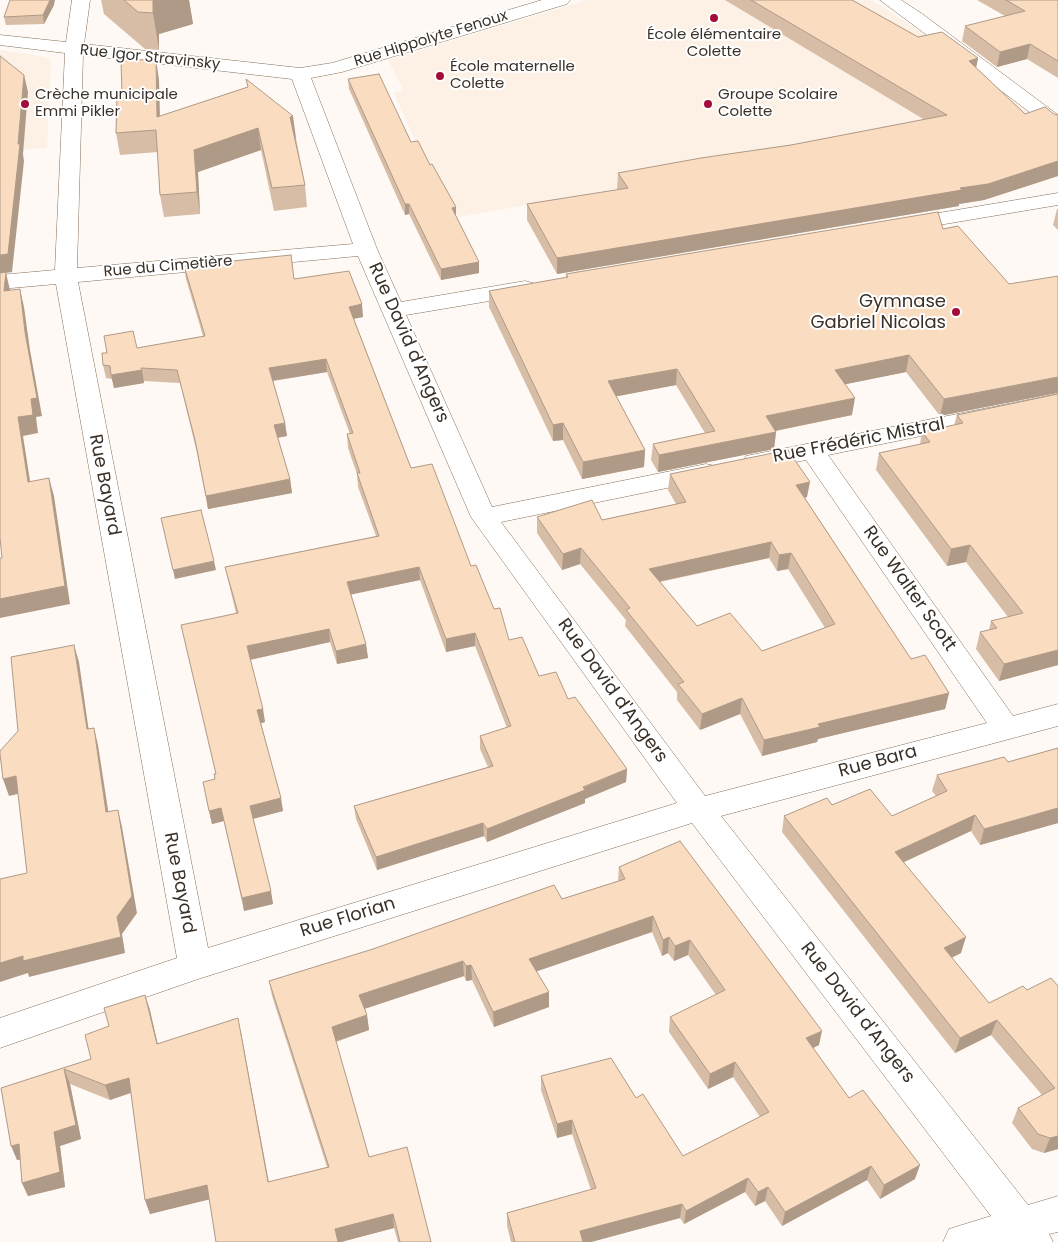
<!DOCTYPE html>
<meta charset="utf-8">
<style>
body{margin:0}
canvas{display:block;background:#fef9f4}
</style>
<canvas width="1058" height="1242"></canvas>
<script>
const c = document.querySelector('canvas').getContext('2d');
c.lineJoin = 'round';
function paint(path, color) {
  c.fillStyle = color;
  c.fill(path, 'evenodd');
}
function poly(rows) {
  const path = new Path2D();
  for (const r of rows) {
    path.moveTo(r[0], r[1]);
    for (let i = 2; i < r.length; i += 2) path.lineTo(r[i], r[i + 1]);
  }
  return path;
}
function trace(path, color, width, dash) {
  c.strokeStyle = color;
  c.lineWidth = width;
  c.lineCap = dash ? 'butt' : 'round';
  c.setLineDash(dash || []);
  c.stroke(path);
}
function label(font, color, halo, rows, align = 'center') {
  c.font = font + ' Poppins,sans-serif';
  c.lineWidth = 4;
  c.setLineDash([]);
  c.textBaseline = 'middle';
  c.strokeStyle = halo;
  c.fillStyle = color;
  for (const [text, x, y, turn = 0] of rows) {
    c.save();
    c.translate(x, y);
    c.rotate((+turn || 0) * Math.PI / 180);
    c.textAlign = isNaN(turn) ? turn : align;
    if (halo) c.strokeText(text, 0, 0);
    c.fillText(text, 0, 0);
    c.restore();
  }
}
paint(poly([
 [588,0,872,0,925,35,1032,115,459,217,416,142,394,93,404,91,388,60],
 [0,50,40,56,51,60,47,148,0,151]
]), '#fdf0e5');
const minor = poly([
 [72,0,90,0,84,44,300,68,332,63,542,0,570,0,567,4,342,72,311,78,377,249,401,302,525,281,533,283,536,288,533,293,525,295,406,315,492,507,706,464,715,466,719,472,715,478,706,480,501,522,705,796,987,723,806,460,755,470,746,468,743,462,746,456,1058,394,1058,408,828,455,1013,716,1058,704,1058,726,721,816,1028,1205,1058,1196,1058,1232,1049,1234,1053,1242,943,1242,949,1229,991,1216,692,823,195,980,0,1048,0,1018,177,958,56,284,0,289,0,275,55,270,65,53,0,45,0,35,66,42,72,0],
 [83,55,292,79,353,244,77,268,83,55],
 [358,256,471,517,677,803,208,948,78,282,358,256],
 [880,0,901,0,921,13,1058,115,1058,130,1051,128,880,0],
 [1058,193,1058,205,903,231,896,229,892,225,896,221,903,219,1058,193]
]);
trace(minor, '#856f5a', 1);
paint(minor, '#fff');
paint(poly([
 [101,0,189,0,193,24,159,34,159,50,145,49,104,14],
 [725,0,852,0,918,37,978,58,976,68,1025,114,1054,114,1058,115,1058,176,984,200,959,204,959,206,557,274,527,220,527,204,617,190,618,173,791,145,925,120],
 [977,0,1058,0,1058,78,1027,59,997,67,962,41,965,26,1005,16],
 [54,5,44,24,6,25,4,17],
 [246,79,296,138,305,185,307,207,274,211,261,150,198,172,200,214,164,217,160,195,158,152,120,155,116,133,122,94,159,80,160,116,248,87],
 [348,79,411,142,430,165,456,207,456,216,479,262,479,273,441,280,409,214,405,215,349,89],
 [1057,209,1058,209,1058,230,1053,225],
 [943,229,1009,284,940,416,906,372,845,384,852,415,776,431,776,432,774,449,658,472,651,460,653,444,705,433,676,385,616,396,645,450,644,467,582,479,563,440,553,441,489,307,489,291,566,278,566,274],
 [184,266,294,279,363,317,354,319,411,468,471,566,509,640,539,676,568,699,627,769,626,782,585,799,585,803,487,842,484,836,377,870,356,819,354,806,488,767,480,749,480,736,507,728,475,646,446,652,420,580,351,594,366,644,368,658,337,664,330,642,250,660,265,722,261,723,283,811,253,818,273,904,244,911,224,821,212,824,203,782,215,779,236,613,228,580,225,567,376,536,358,487,357,474,348,448,347,434,350,434,327,372,273,381,285,423,287,436,278,438,290,479,292,493,208,509,197,453,180,383,144,381,144,383,114,388,112,379,106,378,103,365,137,348,203,336,186,279],
 [1058,394,1058,665,999,681,976,649,980,632,989,630,991,621,1008,617,966,562,947,566,876,470,879,453,920,444,922,432,954,425,957,415],
 [670,474,807,497,805,498,911,659,949,693,945,709,818,739,817,742,762,756,740,714,700,730,677,700,677,692,625,626,626,620,580,564,562,570,537,533,537,517,602,520,676,504,668,490],
 [769,558,777,571,788,569,825,628,762,651,697,626,660,582],
 [1058,748,1058,823,980,845,971,831,904,862,961,953,951,958,989,1003,1027,990,1058,986,1058,1149,1044,1153,1032,1149,1012,1123,1018,1108,1042,1095,991,1035,955,1053,782,832,784,816,832,805,892,816,936,796,932,791,937,775,1008,762],
 [619,867,819,1045,813,1048,849,1098,915,1179,880,1199,867,1180,782,1226,765,1201,755,1206,745,1192,684,1224,680,1218,591,1242,511,1242,507,1226,507,1213,591,1190,572,1134,557,1138,541,1090,541,1076,636,1098,683,1156,760,1117,733,1077,708,1089,669,1032,670,1017,716,995,688,955,674,961,668,953,662,956,652,932,536,971,549,1007,494,1027,472,980,466,981,464,976,364,1009,367,1015,369,1030,336,1042,369,1157,431,1242,398,1242,394,1228,341,1242,216,1242,209,1199,150,1214,145,1200,131,1093,110,1100,70,1084,81,1139,60,1146,65,1187,28,1196,22,1183,20,1160,17,1160,1,1088,91,1059,109,1026,145,995,158,1044,241,1033,269,1182,327,1167,272,996,269,981,562,899,618,881]
]), '#d7bda6');
paint(poly([
 [50,0,55,0,54,5,44,24,43,15],
 [153,0,189,0,193,24,159,34,159,50,153,13],
 [1030,44,1027,59,997,67,1000,52],
 [978,58,975,73,969,61],
 [156,59,159,80,160,139,157,117],
 [24,75,28,92,23,154,24,161,12,272,6,273,10,290,8,309,0,274,0,255,18,144],
 [293,116,296,138,293,139,290,117],
 [258,128,261,150,198,172,200,214,197,192,194,150],
 [1058,161,1058,176,984,200,959,204,959,206,557,274,557,258,960,188],
 [405,204,409,204,409,214,405,215],
 [456,207,456,218,452,208],
 [479,262,479,273,441,280,441,269],
 [20,289,24,307,30,350,42,416,36,417,38,433,23,436,33,500,28,482,18,417,25,332],
 [362,304,363,317,351,319,349,307],
 [909,355,906,372,832,387,835,370],
 [326,359,327,372,271,381,269,368],
 [677,369,676,385,608,398,608,381],
 [142,370,144,383,114,388,111,375],
 [1058,377,1058,393,940,416,944,399],
 [855,398,852,415,764,433,766,416],
 [285,423,287,436,275,438,274,425],
 [563,423,563,440,553,441,553,425],
 [776,432,774,449,658,472,659,455],
 [645,450,644,467,582,479,583,462],
 [49,478,54,496,70,604,0,618,0,599],
 [290,479,292,493,208,509,206,496],
 [810,482,807,497,794,500,796,485],
 [771,542,769,558,647,584,649,569],
 [970,545,966,562,947,566,951,549],
 [581,548,580,564,562,570,563,554],
 [791,553,788,569,777,571,779,555],
 [214,561,216,570,175,579,173,570],
 [419,567,420,580,349,595,347,582],
 [329,629,330,642,249,660,247,646],
 [475,633,475,646,446,652,446,639],
 [366,644,368,658,337,664,336,651],
 [74,645,79,662,91,746,87,729],
 [1058,650,1058,665,999,681,1004,664],
 [949,693,945,709,818,739,817,742,762,756,764,740,818,724],
 [742,698,740,714,700,730,702,714],
 [263,709,265,722,259,724,257,710],
 [94,728,98,745,111,829,106,812],
 [627,769,626,782,585,799,585,803,487,842,487,829],
 [16,776,22,793,9,796,3,779],
 [281,798,283,811,253,819,250,806],
 [221,808,224,821,212,824,209,811],
 [1058,808,1058,823,980,845,984,829],
 [118,810,122,827,137,913,122,934,125,953,29,977,28,973,0,982,0,963,117,917],
 [975,815,971,831,891,868,895,852],
 [483,823,484,836,377,870,376,857],
 [271,891,273,904,244,911,242,898],
 [653,916,652,932,529,974,529,959],
 [669,937,668,953,662,956,663,940],
 [966,937,961,953,939,964,944,948],
 [690,940,688,955,674,961,675,946],
 [463,961,464,976,361,1010,359,995],
 [471,965,472,980,466,981,466,966],
 [549,992,549,1007,494,1027,493,1012],
 [145,995,150,1010,161,1059,157,1044],
 [367,1015,369,1030,334,1042,332,1027],
 [238,1018,241,1033,271,1196,268,1182],
 [997,1020,991,1035,955,1053,960,1038],
 [822,1031,819,1045,803,1053,806,1038],
 [735,1062,733,1077,708,1089,710,1074],
 [64,1069,70,1084,81,1139,60,1146,65,1187,28,1196,22,1183,54,1132],
 [129,1078,133,1092,110,1100,105,1085],
 [572,1120,572,1134,557,1138,557,1124],
 [1058,1136,1058,1149,1044,1153,1050,1138],
 [19,1144,25,1158,17,1160,11,1146],
 [920,1165,915,1179,880,1199,884,1185],
 [871,1166,867,1180,782,1226,785,1212],
 [748,1178,745,1192,684,1224,686,1211],
 [207,1185,211,1199,150,1214,145,1200],
 [768,1187,765,1201,755,1206,758,1192],
 [682,1204,680,1218,591,1242,579,1242,580,1231],
 [393,1214,394,1228,341,1242,338,1242,335,1229]
]), '#af9a87');
const building = poly([
 [10,0,50,0,43,15,4,17,10,0],
 [124,0,153,0,153,13,138,12,124,0],
 [751,0,852,0,918,37,942,32,978,58,969,61,1025,114,1045,107,1054,114,1058,115,1058,161,988,184,960,188,962,190,557,258,527,204,628,188,618,173,701,158,791,145,947,115,751,0],
 [1006,0,1058,0,1058,61,1030,44,1000,52,965,26,1025,11,1006,0],
 [0,56,24,75,18,144,20,144,8,254,0,255,0,56],
 [156,59,157,117,248,87,246,79,293,116,290,117,305,185,272,188,258,128,194,150,197,192,160,195,156,130,116,133,117,95,122,94,121,61,156,59],
 [379,74,411,142,418,141,430,165,432,164,456,207,452,208,479,262,441,269,409,204,405,204,348,79,379,74],
 [938,212,943,229,958,226,1009,284,1058,276,1058,377,944,399,909,355,835,370,855,398,766,416,776,432,659,455,653,444,715,431,677,369,608,381,645,450,583,462,563,423,553,425,489,291,568,277,566,274,938,212],
 [291,255,294,279,349,271,362,304,349,307,411,468,432,464,471,566,476,565,494,609,500,608,509,640,522,637,539,676,556,672,568,699,575,697,627,769,583,787,585,790,487,829,483,823,376,857,354,806,493,766,480,736,511,726,475,633,446,639,419,567,347,582,366,644,336,651,329,629,247,646,263,709,257,710,281,798,250,806,271,891,242,898,221,808,209,811,203,782,215,779,214,774,216,774,181,625,238,613,225,567,379,536,357,473,360,473,347,434,353,433,326,359,269,368,285,423,274,425,290,479,206,496,195,440,177,370,141,368,142,370,111,375,110,366,103,365,102,353,107,353,104,336,133,331,137,348,205,336,184,266,291,255],
 [6,272,4,291,20,289,25,332,37,398,31,399,33,415,18,417,28,482,49,478,65,586,0,599,0,558,2,558,0,538,0,273,6,272],
 [1058,394,1058,650,1004,664,980,632,997,628,991,621,1023,613,970,545,951,549,879,453,930,442,922,432,963,423,957,415,1058,394],
 [788,450,810,482,796,485,911,659,925,655,949,693,818,724,820,727,764,740,742,698,702,714,678,684,684,682,626,610,630,608,581,548,563,554,537,517,592,500,602,520,686,502,670,474,788,450],
 [771,542,779,555,791,553,835,624,762,651,730,613,697,626,649,569,771,542],
 [201,510,214,561,173,570,161,518,201,510],
 [74,645,87,729,94,728,106,812,118,810,132,896,117,917,121,937,23,961,23,956,0,963,0,879,27,873,16,776,3,779,0,754,0,751,18,731,11,657,74,645],
 [1058,748,1058,808,984,829,975,815,895,852,966,937,944,948,989,1003,1023,986,1027,990,1051,978,1058,986,1058,1136,1050,1138,1038,1134,1018,1108,1055,1088,997,1020,960,1038,784,816,827,798,832,805,870,789,892,816,947,791,937,775,1004,757,1008,762,1058,748],
 [680,841,822,1031,806,1038,849,1098,863,1090,920,1165,884,1185,871,1166,785,1212,768,1187,758,1192,748,1178,686,1211,682,1204,580,1231,583,1242,515,1242,507,1213,596,1188,572,1120,557,1124,541,1076,611,1058,636,1098,643,1094,683,1156,769,1112,735,1062,710,1074,670,1017,725,990,690,940,675,946,669,937,663,940,653,916,529,959,549,992,493,1012,471,965,466,966,463,961,359,995,367,1015,332,1027,369,1157,407,1147,431,1242,400,1242,393,1214,335,1229,338,1242,216,1242,207,1185,145,1200,129,1078,105,1085,64,1069,76,1125,54,1132,60,1172,22,1183,19,1144,11,1146,1,1088,91,1059,85,1035,109,1026,104,1008,145,995,157,1044,238,1018,268,1182,329,1167,269,981,373,949,554,885,562,899,625,879,619,867,680,841]
]);
paint(building, '#fadcc1');
trace(building, '#af9a87', 1);
for (const [x, y, r, color] of [
 [714,18,5,"#a50b38"],
 [440,76,5,"#a50b38"],
 [25,104,5,"#a50b38"],
 [708,104,5,"#a50b38"],
 [956,312,5,"#a50b38"]
]) {
  const dot = new Path2D();
  dot.arc(x, y, r, 0, 2 * Math.PI);
  c.fillStyle = color;
  c.fill(dot);
  trace(dot, '#fff', 2);
}
label('15px', '#3a3027', '#fff', [
 ["École élémentaire",714,35,"center"],
 ["Colette",714,52,"center"],
 ["École maternelle",450,67],
 ["Colette",450,84],
 ["Crèche municipale",35,95],
 ["Emmi Pikler",35,112],
 ["Groupe Scolaire",718,95],
 ["Colette",718,112]
], 'left');
label('15px', '#3a3027', '#fff', [
 ["Rue Hippolyte Fenoux",431,39,-17],
 ["Rue Igor Stravinsky",150,58,6],
 ["Rue du Cimetière",168,267,-5]
]);
label('18px', '#3a3027', '#fff', [
 ["Gymnase",946,302],
 ["Gabriel Nicolas",946,323]
], 'right');
label('18px', '#3a3027', '#fff', [
 ["Rue David d'Angers",408,343,66],
 ["Rue Frédéric Mistral",859,441,-11],
 ["Rue Bayard",104,485,79],
 ["Rue Walter Scott",909,589,55],
 ["Rue David d'Angers",612,691,54],
 ["Rue Bara",878,762,-15],
 ["Rue Bayard",179,883,79],
 ["Rue Florian",348,918,-17],
 ["Rue David d'Angers",857,1013,52]
]);
</script>
